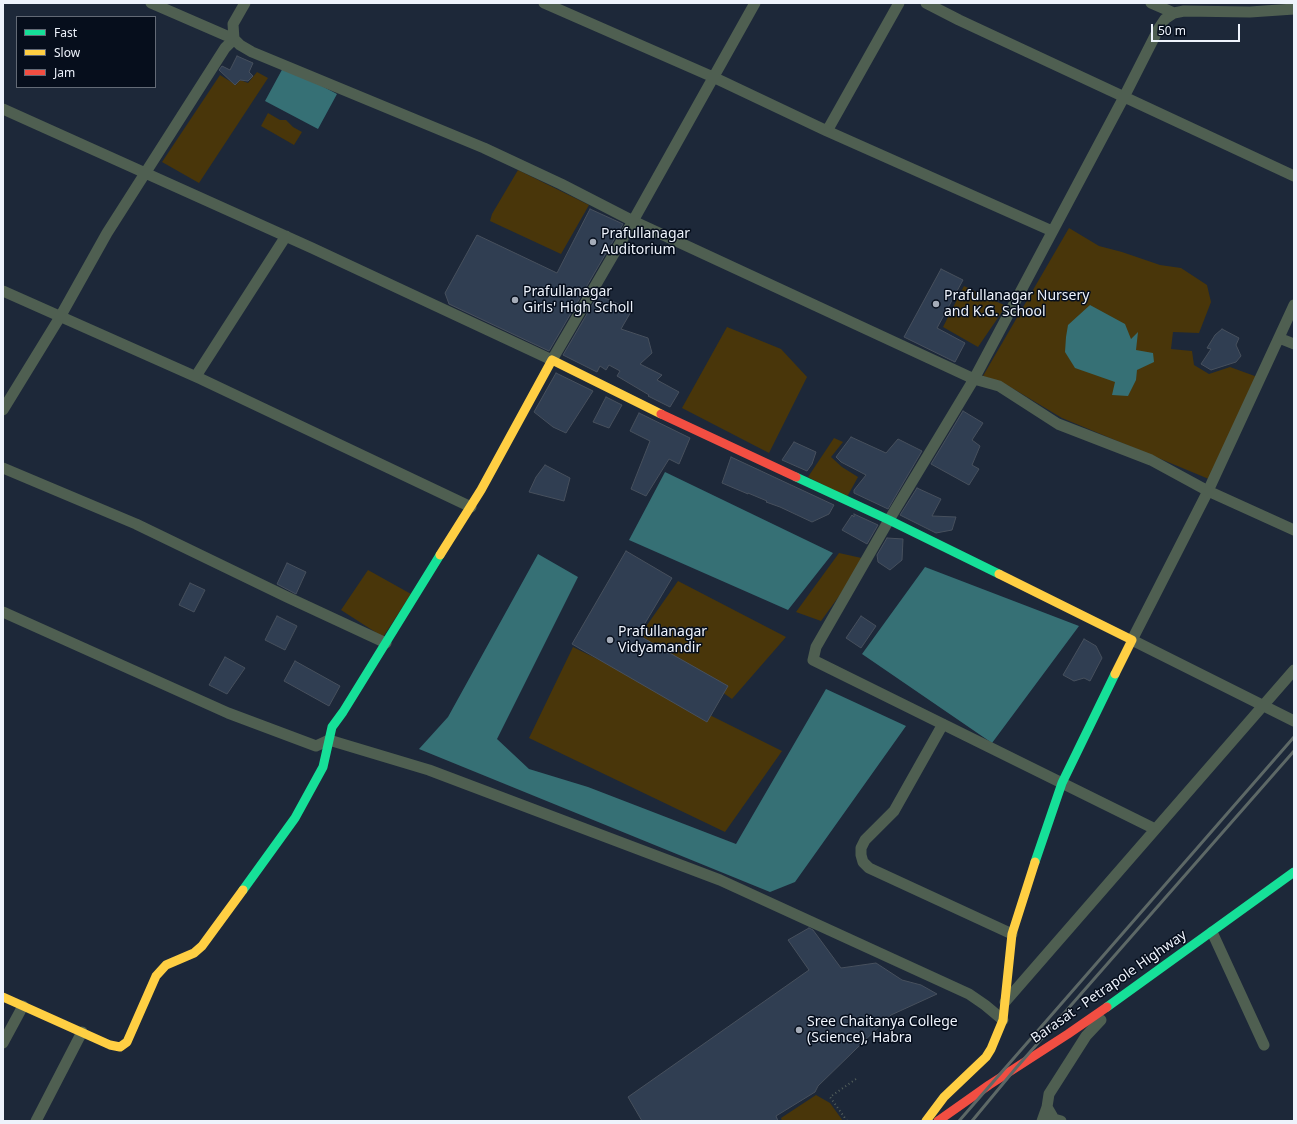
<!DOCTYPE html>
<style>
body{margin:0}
#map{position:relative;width:1297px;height:1124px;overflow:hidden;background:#1d2839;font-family:"Noto Sans",sans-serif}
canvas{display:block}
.frame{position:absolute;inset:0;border:4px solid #eef3fc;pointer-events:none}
.legend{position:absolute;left:16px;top:16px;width:140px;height:72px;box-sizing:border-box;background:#060e1c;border:1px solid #636a76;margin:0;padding:5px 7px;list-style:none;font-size:12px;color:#eef3fc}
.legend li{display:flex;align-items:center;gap:8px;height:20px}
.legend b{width:20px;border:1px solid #636a76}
.scale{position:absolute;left:1151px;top:24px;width:89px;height:18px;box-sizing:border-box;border:2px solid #eef3fc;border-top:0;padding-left:5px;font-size:12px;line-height:14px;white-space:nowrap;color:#eef3fc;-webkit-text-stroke:3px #060e1c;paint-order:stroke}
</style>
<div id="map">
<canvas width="1297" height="1124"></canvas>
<div class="frame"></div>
<ul class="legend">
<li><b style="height:5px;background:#16e098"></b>Fast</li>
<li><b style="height:5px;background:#ffcf43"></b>Slow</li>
<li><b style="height:5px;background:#f24e42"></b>Jam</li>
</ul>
<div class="scale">50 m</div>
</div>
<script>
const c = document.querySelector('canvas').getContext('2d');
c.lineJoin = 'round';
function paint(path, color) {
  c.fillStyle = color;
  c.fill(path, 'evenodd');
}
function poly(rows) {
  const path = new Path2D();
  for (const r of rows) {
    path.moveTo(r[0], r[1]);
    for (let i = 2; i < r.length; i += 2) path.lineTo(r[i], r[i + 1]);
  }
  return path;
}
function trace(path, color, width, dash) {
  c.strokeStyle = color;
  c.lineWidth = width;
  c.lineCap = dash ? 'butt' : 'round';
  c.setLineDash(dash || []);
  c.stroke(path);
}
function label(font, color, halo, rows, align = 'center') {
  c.font = font + ' "Noto Sans",sans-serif';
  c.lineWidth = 3;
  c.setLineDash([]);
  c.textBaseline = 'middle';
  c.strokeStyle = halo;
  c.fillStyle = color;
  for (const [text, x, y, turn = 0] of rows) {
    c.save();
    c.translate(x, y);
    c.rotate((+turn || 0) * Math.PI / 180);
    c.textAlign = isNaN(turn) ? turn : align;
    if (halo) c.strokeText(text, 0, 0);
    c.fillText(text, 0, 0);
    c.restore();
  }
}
paint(poly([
 [257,72,268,78,199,183,162,162,220,75,236,85,240,80,248,83],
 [268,113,280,120,286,120,293,127,302,132,294,145,261,126],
 [518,170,589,205,561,254,490,221,492,214],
 [1069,228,1099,246,1122,252,1160,265,1181,268,1207,285,1211,302,1199,333,1173,332,1171,349,1192,351,1194,365,1209,374,1230,367,1263,379,1216,482,1062,418,1007,385,983,376],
 [964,286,1006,306,978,347,943,327],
 [727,327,781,349,807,377,769,453,682,408],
 [834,438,843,442,831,457,842,467,858,477,847,497,808,477],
 [839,553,866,559,821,621,796,612],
 [368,570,411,594,383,637,341,610],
 [678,581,786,637,732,699,640,635],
 [573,647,782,751,725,832,529,738],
 [816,1095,830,1103,843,1121,782,1121,781,1118]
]), '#49360a');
paint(poly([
 [284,66,337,94,318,129,265,101],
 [1090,305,1125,324,1131,339,1138,332,1136,350,1153,353,1154,362,1137,370,1136,380,1128,396,1112,395,1115,382,1075,368,1065,352,1066,337,1068,325],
 [665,472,833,553,788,610,629,540],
 [538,554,578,577,497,739,529,769,588,787,736,844,826,689,906,726,795,882,770,892,419,749,448,717],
 [925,567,1079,626,992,743,862,654]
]), '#367075');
const building = poly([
 [237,56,253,63,249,72,253,76,248,81,240,80,235,85,219,70,222,66,230,70,237,56],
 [590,209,623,224,549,351,449,304,445,293,477,235,557,273,590,209],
 [941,269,963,280,937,328,965,343,955,362,904,337,941,269],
 [598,295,632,310,621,329,648,338,652,353,640,364,662,375,657,380,679,392,670,407,648,396,649,395,617,376,620,371,609,365,606,370,600,366,597,372,563,355,598,295],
 [1222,329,1239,338,1236,345,1241,356,1236,362,1211,370,1201,364,1211,349,1207,348,1215,335,1222,329],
 [556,373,593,391,566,433,553,427,534,412,556,373],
 [606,397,622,405,609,428,593,422,606,397],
 [963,411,983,423,972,440,980,446,972,465,979,469,969,485,931,464,963,411],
 [639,413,690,438,679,464,669,459,646,496,631,489,650,441,630,431,639,413],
 [851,437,886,453,898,439,922,451,888,509,854,493,854,490,866,475,841,462,836,457,851,437],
 [794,442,816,452,812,464,807,471,782,460,794,442],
 [731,457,834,505,829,514,812,522,780,507,766,502,767,501,748,493,748,494,722,483,731,457],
 [545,465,570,478,564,501,529,492,536,477,545,465],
 [917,488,941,499,932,516,956,517,952,530,936,533,900,515,917,488],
 [854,514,878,525,867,544,842,530,852,515,854,517,854,514],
 [887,538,903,539,902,560,890,570,878,562,877,555,887,538],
 [626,551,672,578,638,635,728,686,707,722,572,644,626,551],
 [287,563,306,572,296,594,277,584,287,563],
 [190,583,205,590,194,612,179,605,190,583],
 [277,616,297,626,285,650,265,640,277,616],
 [861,616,876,626,861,648,846,638,861,616],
 [1084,639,1096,646,1102,658,1090,681,1084,678,1074,681,1063,675,1084,639],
 [225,657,245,668,227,694,209,685,225,657],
 [295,661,340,686,329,706,284,681,295,661],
 [809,928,813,930,841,968,876,963,902,980,921,985,937,994,891,1015,818,1086,815,1092,776,1116,778,1121,642,1121,628,1097,809,970,788,940,809,928]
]);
paint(building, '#303e52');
trace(building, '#47505d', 1);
trace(poly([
 [847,1121,830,1097,856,1079]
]), '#55615d', 2, [1, 3]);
trace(poly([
 [245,3,233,24,234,39,240,45,252,52,484,148,561,184,633,221,974,379,999,386,1058,424,1151,460,1208,491,1294,530],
 [544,3,713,77,827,131,1052,231],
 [926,3,959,20,1294,176],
 [1151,3,1174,13,1165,19,1159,28,1124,97,974,379,889,520,816,647,813,660,1155,829],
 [1174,13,1184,11,1250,12,1294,9],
 [3,109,312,248,552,360,633,221,755,3],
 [827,131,899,3],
 [3,291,201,379,471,507],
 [1294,305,1208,491,1132,640,1294,721],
 [1279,338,1294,344],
 [196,376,286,236],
 [3,410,60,317,107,233,225,48,234,39,151,3],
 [3,468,136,524,287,597,386,643],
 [3,612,228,713,316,746,329,740,429,770,720,880,969,994,985,1005,1003,1020],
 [943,724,894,811,865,840,861,848,861,855,863,862,869,868,1012,934],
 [1212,932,1264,1045],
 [1005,1002,1294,670],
 [3,1043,23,1006],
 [36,1121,82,1032],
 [1042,1121,1047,1107],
 [1061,1121,1054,1119,1047,1107,1049,1094,1086,1036,1101,1020]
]), '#4f5f51', 11);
trace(poly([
 [796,477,889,520,999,574],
 [1035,862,1062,783,1115,674],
 [243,890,295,818,323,767,332,727,343,712,440,555],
 [1107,1007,1294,872]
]), '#16e098', 9);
trace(poly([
 [440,555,481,490,552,360,661,414],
 [999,574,1132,640,1115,674],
 [3,997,110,1045,120,1047,127,1042,156,976,166,965,194,953,202,946,243,890],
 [926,1121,944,1097,986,1057,991,1049,1003,1020,1012,934,1035,862]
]), '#ffcf43', 9);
trace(poly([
 [661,414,796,477],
 [938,1121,989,1085,1068,1034,1107,1007]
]), '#f24e42', 9);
trace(poly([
 [959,1121,1294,737],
 [972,1121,1016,1068,1294,751]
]), '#5d6866', 3);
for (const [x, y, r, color] of [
 [593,242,4,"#a5acb8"],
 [515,300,4,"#a5acb8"],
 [936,304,4,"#a5acb8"],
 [610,640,4,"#a5acb8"],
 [799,1030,4,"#a5acb8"]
]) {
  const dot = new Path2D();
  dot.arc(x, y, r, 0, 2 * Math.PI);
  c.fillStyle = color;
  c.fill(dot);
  trace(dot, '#060e1c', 1.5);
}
label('14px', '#eef3fc', '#060e1c', [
 ["Prafullanagar",601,234],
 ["Auditorium",601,250],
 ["Prafullanagar",523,292],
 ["Girls' High Scholl",523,308],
 ["Prafullanagar Nursery",944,296],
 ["and K.G. School",944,312],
 ["Prafullanagar",618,632],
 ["Vidyamandir",618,648],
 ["Sree Chaitanya College",807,1022],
 ["(Science), Habra",807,1038]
], 'left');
label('14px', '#eef3fc', '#060e1c', [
 ["Barasat - Petrapole Highway",1109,987,-35]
]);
</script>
